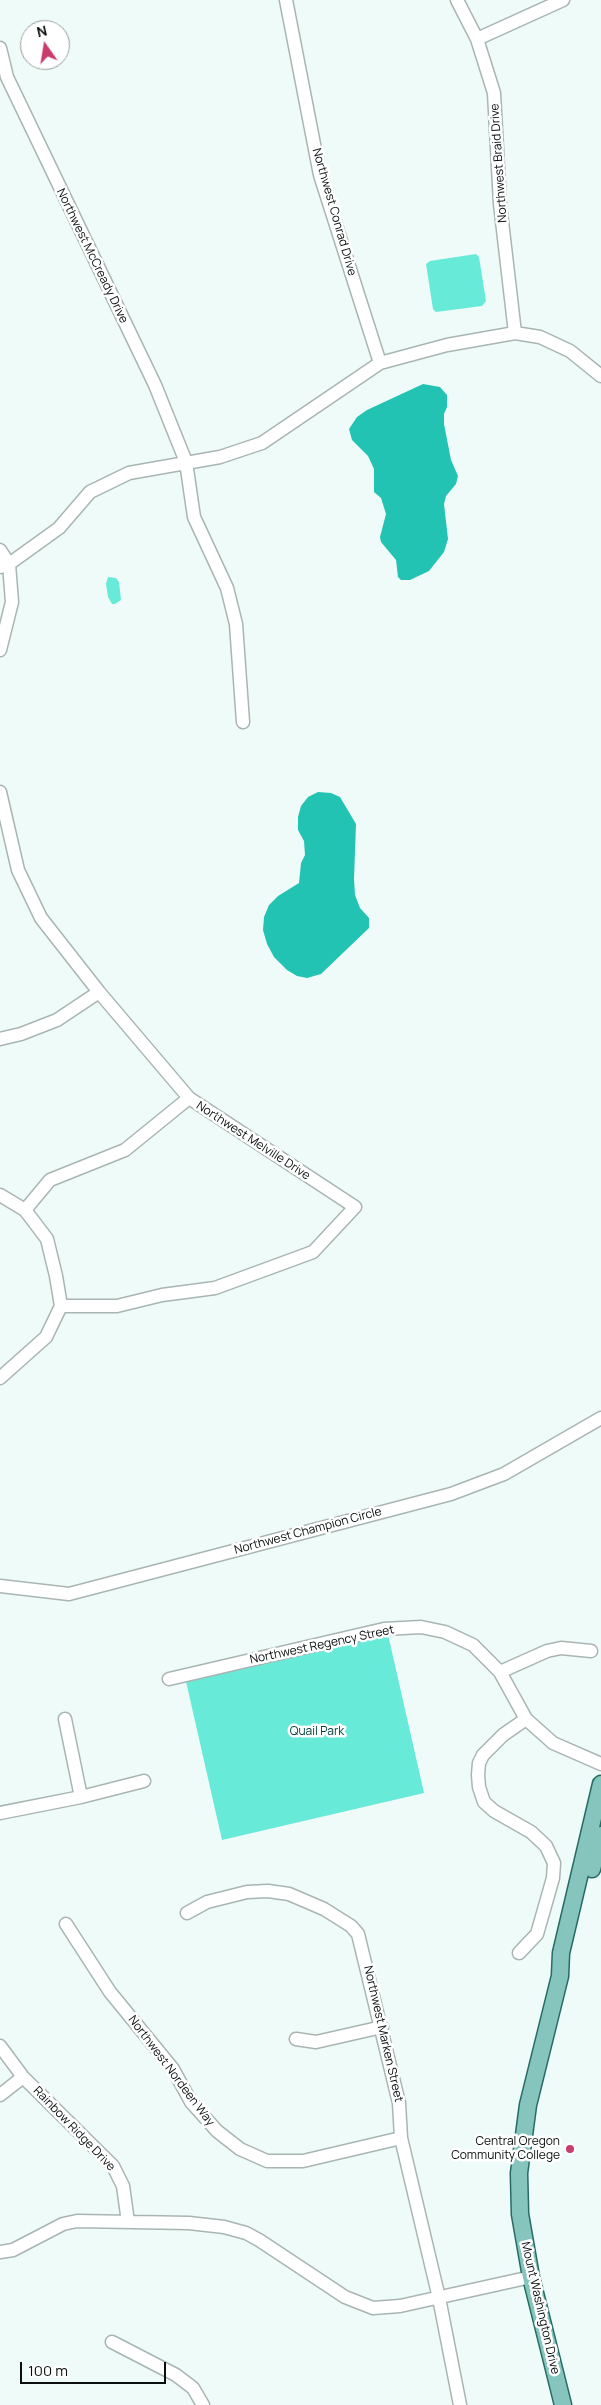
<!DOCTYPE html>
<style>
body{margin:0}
#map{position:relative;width:601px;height:2405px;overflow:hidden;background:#effbf8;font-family:Manrope,sans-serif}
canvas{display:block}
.north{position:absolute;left:20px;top:20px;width:50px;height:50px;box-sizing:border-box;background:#fff;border:1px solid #9d9f9f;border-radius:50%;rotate:347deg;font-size:14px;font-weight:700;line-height:20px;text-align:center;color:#0a0e0e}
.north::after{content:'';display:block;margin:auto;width:18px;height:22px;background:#c93d6d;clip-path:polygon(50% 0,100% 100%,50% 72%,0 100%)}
.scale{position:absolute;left:20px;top:2362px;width:146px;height:22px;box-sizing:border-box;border:2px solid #0a0e0e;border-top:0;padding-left:6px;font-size:15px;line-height:18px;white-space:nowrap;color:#0a0e0e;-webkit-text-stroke:4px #fff;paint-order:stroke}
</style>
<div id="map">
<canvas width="601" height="2405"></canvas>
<div class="north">N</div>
<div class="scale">100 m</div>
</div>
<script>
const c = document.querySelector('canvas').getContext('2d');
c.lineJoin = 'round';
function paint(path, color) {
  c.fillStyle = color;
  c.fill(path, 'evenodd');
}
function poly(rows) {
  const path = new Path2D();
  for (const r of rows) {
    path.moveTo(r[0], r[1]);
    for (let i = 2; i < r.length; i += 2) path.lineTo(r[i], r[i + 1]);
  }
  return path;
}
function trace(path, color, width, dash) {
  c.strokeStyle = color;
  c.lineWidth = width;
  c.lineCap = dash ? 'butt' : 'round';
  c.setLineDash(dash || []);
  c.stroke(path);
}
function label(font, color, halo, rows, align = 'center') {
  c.font = font + ' Manrope,sans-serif';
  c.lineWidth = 5;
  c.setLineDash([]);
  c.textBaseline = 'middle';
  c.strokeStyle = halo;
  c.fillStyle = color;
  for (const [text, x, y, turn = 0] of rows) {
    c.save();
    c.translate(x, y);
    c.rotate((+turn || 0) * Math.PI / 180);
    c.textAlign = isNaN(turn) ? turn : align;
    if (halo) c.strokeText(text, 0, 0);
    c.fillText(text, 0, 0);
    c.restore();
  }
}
paint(poly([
 [476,254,479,257,486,301,482,306,436,312,433,309,426,264,430,261],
 [108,577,116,578,119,582,121,600,115,604,112,604,108,597,106,584],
 [387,1630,424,1793,222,1840,185,1677]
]), '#68ead9');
paint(poly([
 [423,384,440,387,447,395,447,407,444,414,444,424,451,460,458,476,456,484,446,496,444,504,448,539,444,552,429,571,410,580,401,580,398,577,396,560,381,542,380,537,386,514,381,498,374,492,374,469,368,456,352,440,349,429,357,417,367,410],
 [318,792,331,793,340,797,356,824,354,879,355,895,360,908,369,918,369,928,321,974,307,978,297,976,287,970,274,957,267,944,263,930,264,917,269,905,278,896,299,883,301,863,305,855,304,841,298,830,298,817,301,806,308,797]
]), '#23c3b3');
const minor = poly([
 [286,0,320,175,380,363],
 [457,0,477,39,494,93,500,204,515,333],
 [477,39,563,0],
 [0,48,7,77,155,385,186,462,194,517,227,588,236,624,243,722],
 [0,550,9,564,12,602,0,650],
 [0,567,9,564,59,528,90,492,129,473,220,457,262,443,380,363,447,345,515,333,540,337,570,351,601,376],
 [0,792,18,870,41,918,99,992,189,1098,355,1207,313,1252,215,1288,162,1295,117,1306,61,1306],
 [0,1039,21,1034,57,1020,99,992],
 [0,1195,25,1210,47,1239,56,1276,61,1306,46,1337,0,1378],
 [25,1210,50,1180,125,1150,189,1098],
 [0,1586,69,1594,451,1494,504,1474,601,1418],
 [500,1672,547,1651,561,1648,591,1651],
 [169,1679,384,1629,421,1627,445,1632,473,1645,500,1672,526,1719,553,1743,601,1764],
 [65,1719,81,1797],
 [0,1813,81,1797,144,1781],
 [187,1913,207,1902,247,1892,268,1891,289,1894,324,1909,351,1926,358,1934,399,2103,401,2138,439,2298,460,2405],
 [66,1924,110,1992,173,2069,191,2102,217,2131,240,2149,267,2161,303,2161,401,2138],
 [519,1953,537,1934,553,1878,554,1863,546,1846,531,1832,494,1811,484,1802,479,1787,478,1775,479,1763,483,1755,503,1735,526,1719],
 [296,2039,316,2042,382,2027],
 [0,2046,23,2077,113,2166,123,2186,128,2222],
 [0,2095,23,2077],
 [0,2252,13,2250,63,2224,77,2221,189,2223,224,2227,246,2233,259,2240,345,2297,373,2308,400,2306,531,2277],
 [112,2342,176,2375,193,2388,203,2405]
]);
const major = poly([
 [592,1869,601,1835],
 [563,2405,531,2277,520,2214,519,2173,528,2105,560,1976,561,1953,601,1784]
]);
trace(minor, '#a9b5b3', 15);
trace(major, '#266c64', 19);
trace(minor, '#fff', 12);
trace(major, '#86c5be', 16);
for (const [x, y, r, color] of [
 [570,2149,5,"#c93d6d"]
]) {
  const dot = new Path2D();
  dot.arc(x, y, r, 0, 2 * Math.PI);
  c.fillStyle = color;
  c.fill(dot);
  trace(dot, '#fff', 2);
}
label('12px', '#0a0e0e', '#fff', [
 ["Northwest Braid Drive",499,163,-94],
 ["Northwest Conrad Drive",334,212,74],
 ["Northwest McCready Drive",92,256,64],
 ["Northwest Melville Drive",253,1141,33],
 ["Northwest Champion Circle",308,1531,-15],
 ["Northwest Regency Street",322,1645,-12],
 ["Northwest Marken Street",383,2034,77],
 ["Northwest Nordeen Way",171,2071,53],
 ["Rainbow Ridge Drive",74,2129,46],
 ["Mount Washington Drive",540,2308,77]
]);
label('12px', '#00423c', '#fff', [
 ["Quail Park",317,1732]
]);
label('12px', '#0a0e0e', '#fff', [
 ["Central Oregon",560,2142],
 ["Community College",560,2156]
], 'right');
</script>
